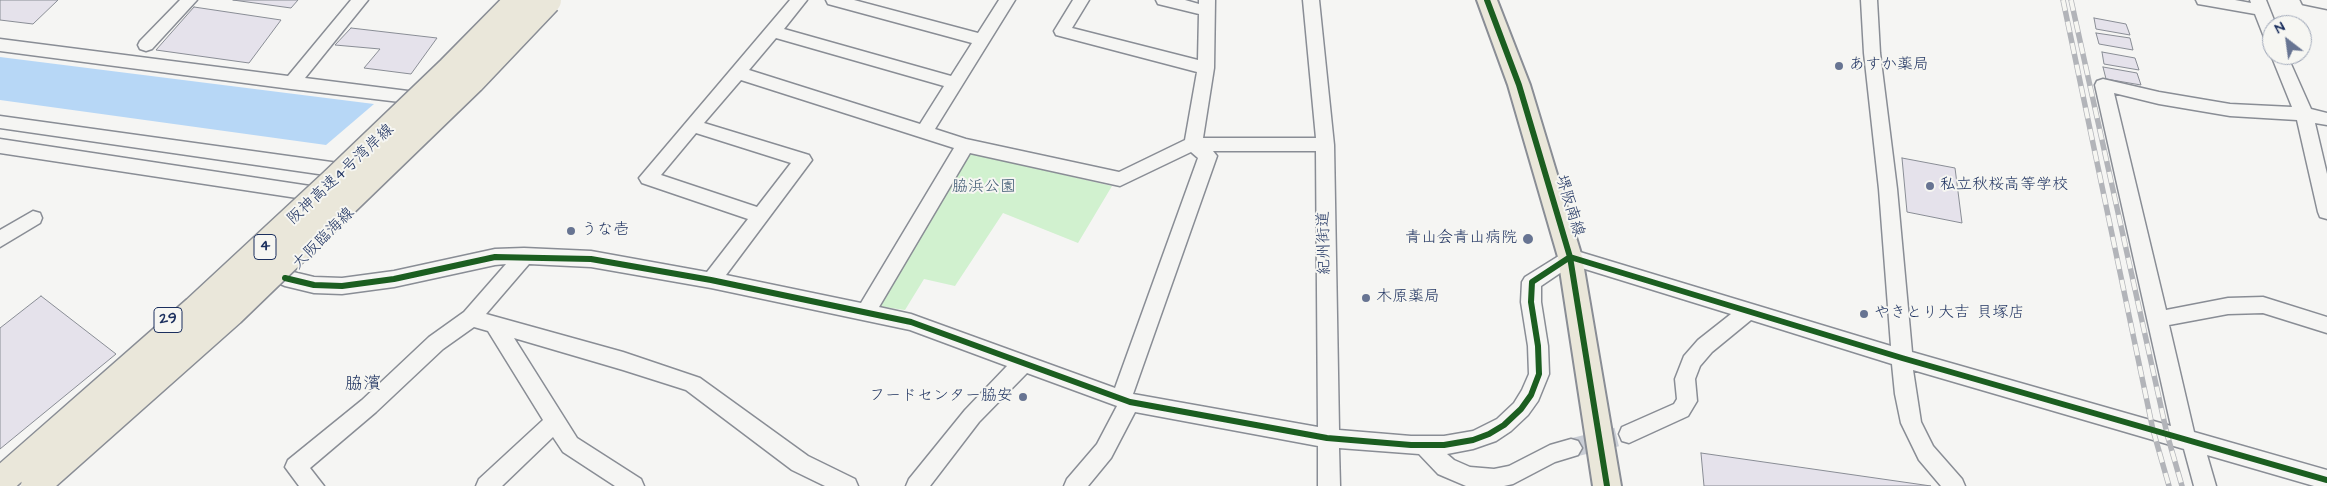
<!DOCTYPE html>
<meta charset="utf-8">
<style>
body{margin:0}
#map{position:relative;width:2327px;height:486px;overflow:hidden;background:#f5f5f3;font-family:"Architects Daughter",sans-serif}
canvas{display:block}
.north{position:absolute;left:2262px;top:15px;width:50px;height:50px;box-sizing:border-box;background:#f6f6f2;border:1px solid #9ea6b7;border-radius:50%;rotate:330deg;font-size:14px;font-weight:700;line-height:20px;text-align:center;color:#1b2f5e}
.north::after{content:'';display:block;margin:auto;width:18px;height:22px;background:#677492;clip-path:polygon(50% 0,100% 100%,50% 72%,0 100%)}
</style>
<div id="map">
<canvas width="2327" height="486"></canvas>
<div class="north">N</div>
</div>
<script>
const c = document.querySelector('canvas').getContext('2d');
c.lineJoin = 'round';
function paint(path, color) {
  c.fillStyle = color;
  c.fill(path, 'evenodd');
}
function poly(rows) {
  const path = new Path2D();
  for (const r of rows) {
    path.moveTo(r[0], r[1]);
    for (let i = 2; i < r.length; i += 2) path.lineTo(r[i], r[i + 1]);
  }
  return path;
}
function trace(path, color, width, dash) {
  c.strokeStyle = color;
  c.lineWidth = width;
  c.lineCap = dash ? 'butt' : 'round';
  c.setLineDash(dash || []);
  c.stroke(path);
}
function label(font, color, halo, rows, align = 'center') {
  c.font = font + ' "Architects Daughter","Klee One",sans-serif';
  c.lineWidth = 4;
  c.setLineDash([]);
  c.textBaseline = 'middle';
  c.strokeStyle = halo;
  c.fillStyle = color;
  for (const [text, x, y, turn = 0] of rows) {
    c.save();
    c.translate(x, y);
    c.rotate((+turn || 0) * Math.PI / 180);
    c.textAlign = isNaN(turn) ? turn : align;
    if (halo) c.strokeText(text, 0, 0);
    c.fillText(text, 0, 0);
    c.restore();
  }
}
paint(poly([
 [969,153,1112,186,1078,243,1003,213,955,286,924,279,905,310,877,306]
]), '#d1f1cf');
paint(poly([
 [0,57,374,104,326,145,0,100]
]), '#b7d7f6');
const building = poly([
 [0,0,58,0,33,24,0,20,0,0],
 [233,0,298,0,291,8,233,0],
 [194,7,281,20,249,63,156,50,194,7],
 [2094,18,2126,24,2130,35,2096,29,2094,18],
 [351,28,437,38,411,74,364,68,380,49,335,45,351,28],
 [2096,33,2130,38,2133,50,2099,44,2096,33],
 [2102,52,2135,58,2139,70,2104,64,2102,52],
 [2103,67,2137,73,2141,85,2106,79,2103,67],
 [1902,158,1955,168,1962,223,1907,212,1902,158],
 [41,296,116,354,0,449,0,328,41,296],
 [1701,453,1931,486,1704,486,1701,453]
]);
paint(building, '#e5e2eb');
trace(building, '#898d95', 1);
trace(poly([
 [1571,448,1629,434]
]), '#c9cdd5', 19, [19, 9]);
const minor = poly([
 [180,0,197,0,152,49,146,51,140,49,138,45,140,41,180,0],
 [351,0,368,0,305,78,408,91,414,93,417,97,414,101,408,103,291,89,0,51,0,39,288,76,351,0],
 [790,0,807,0,784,29,951,76,972,43,828,4,826,0,854,0,978,33,999,0,1015,0,935,129,966,139,1119,172,1185,140,1197,72,1056,35,1054,31,1073,0,1089,0,1072,28,1198,60,1199,14,1158,4,1156,0,1185,0,1199,4,1199,0,1215,0,1214,68,1203,138,1316,138,1303,0,1319,0,1334,145,1339,430,1411,436,1444,436,1473,431,1497,419,1514,403,1522,390,1529,374,1528,346,1521,302,1522,282,1525,277,1570,249,1891,346,1879,189,1864,53,1861,0,1877,0,1880,53,1897,189,1912,352,2171,426,2095,85,2097,81,2103,79,2159,92,2230,104,2292,107,2271,55,2272,53,2272,55,2287,55,2311,109,2327,113,2327,125,2315,123,2327,174,2327,219,2320,217,2318,212,2297,120,2230,116,2159,104,2114,93,2166,310,2228,298,2263,297,2327,317,2327,333,2263,313,2228,314,2169,325,2194,432,2327,470,2327,486,2314,486,2207,455,2216,486,2194,486,2184,449,1913,370,1921,422,1933,446,1962,479,1965,486,1941,486,1919,460,1901,423,1895,394,1892,364,1751,320,1712,352,1700,366,1695,379,1697,401,1688,416,1629,443,1622,441,1619,434,1622,427,1674,404,1677,399,1675,379,1684,356,1698,340,1731,314,1572,265,1541,286,1541,302,1548,346,1549,374,1538,401,1528,415,1511,431,1496,441,1473,449,1447,454,1454,460,1470,467,1494,469,1509,466,1550,445,1571,439,1578,441,1582,448,1578,455,1555,462,1513,484,1504,486,1466,486,1438,474,1419,454,1339,448,1340,486,1318,486,1318,446,1135,412,1111,458,1088,486,1064,486,1067,479,1097,444,1117,406,1027,373,979,422,930,486,906,486,909,479,965,410,1007,366,910,330,711,288,591,267,529,264,486,314,623,352,700,378,808,456,855,479,858,486,825,486,792,470,686,390,623,370,514,338,577,438,641,479,644,486,615,486,563,452,553,437,502,486,476,486,479,479,543,420,488,331,474,327,443,349,376,412,310,468,324,486,299,486,285,467,288,460,362,400,429,337,464,312,506,264,495,265,394,287,342,294,314,293,285,286,278,283,275,278,278,273,285,270,314,277,342,278,394,271,495,249,524,248,591,251,707,272,748,219,642,183,639,178,790,0],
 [776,38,944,86,920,124,749,70,776,38],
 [741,80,954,148,861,303,726,275,812,160,809,155,704,123,741,80],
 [696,133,791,163,757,207,661,175,696,133],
 [1213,151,1316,151,1318,427,1133,394,1217,156,1213,151],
 [1191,152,1198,158,1115,388,911,314,879,307,970,153,1120,186,1191,152],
 [2196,0,2235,0,2251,3,2250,0,2266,0,2276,25,2272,25,2272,43,2266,41,2264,37,2255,14,2204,5,2198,4,2196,0],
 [2301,0,2327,0,2327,9,2303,4,2301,0],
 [0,116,353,165,359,167,362,172,359,177,353,179,0,128,0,116],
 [0,139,330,189,336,191,339,196,336,201,330,203,0,153,0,139],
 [33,211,40,213,42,218,40,223,0,247,0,230,33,211]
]);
const major = poly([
 [1477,0,1497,0,1530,85,1582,257,1621,486,1593,486,1558,257,1508,85,1477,0]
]);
trace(minor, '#898d95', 3);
trace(major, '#898d95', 4);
paint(minor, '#f5f5f3');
paint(major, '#eae7da');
const rail = poly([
 [2063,0,2153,430,2169,486],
 [2071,0,2167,434,2182,486]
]);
trace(rail, '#b2b4b9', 5.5);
trace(rail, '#f6f6f2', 4, [11]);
const highwayBridge = poly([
 [0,482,196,310,334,182,451,70,520,0],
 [35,486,231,312,471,80,547,0]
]);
trace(highwayBridge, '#898d95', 31, []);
trace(highwayBridge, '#eae7da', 28);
trace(poly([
 [1487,0,1519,85,1570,257,1607,486],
 [285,278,314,285,342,286,394,279,495,257,591,259,711,280,911,322,1130,402,1327,438,1411,445,1444,445,1473,440,1489,434,1504,425,1521,409,1531,395,1539,374,1538,346,1531,302,1532,282,1570,257,1902,358,2327,480]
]), '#1b5e20', 6);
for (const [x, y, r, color] of [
 [1839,66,5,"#677492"],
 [1930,186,5,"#677492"],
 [571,231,5,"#677492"],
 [1528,239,6,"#677492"],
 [1366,298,5,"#677492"],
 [1864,314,5,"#677492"],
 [1023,397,5,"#677492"]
]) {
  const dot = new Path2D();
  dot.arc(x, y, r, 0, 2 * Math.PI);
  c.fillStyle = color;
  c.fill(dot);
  trace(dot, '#f6f6f2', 2);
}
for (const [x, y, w] of [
 [265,247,22],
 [168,320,28]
]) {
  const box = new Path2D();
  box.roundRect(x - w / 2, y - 12.5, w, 25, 4);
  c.fillStyle = '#f6f6f2';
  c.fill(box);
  trace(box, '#1b2f5e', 1);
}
label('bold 15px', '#1b2f5e', null, [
 ["4",265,247],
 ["29",168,320]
]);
label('16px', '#1b2f5e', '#f6f6f2', [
 ["あすか薬局",1849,66],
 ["私立秋桜高等学校",1940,186],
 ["うな壱",581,231],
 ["青山会青山病院",1517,239,"right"],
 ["木原薬局",1376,298],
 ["やきとり大吉 貝塚店",1874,314],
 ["フードセンター脇安",1013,397,"right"]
], 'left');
label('16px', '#1b2f5e', '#f6f6f2', [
 ["阪神高速4号湾岸線",341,175,-43],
 ["堺阪南線",1569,206,73],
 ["大阪臨海線",324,239,-45],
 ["紀州街道",1325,243,-91]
]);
label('16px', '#39556f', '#f6f6f2', [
 ["脇浜公園",984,188]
]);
label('18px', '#1b2f5e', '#f6f6f2', [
 ["脇濱",363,385]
]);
</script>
